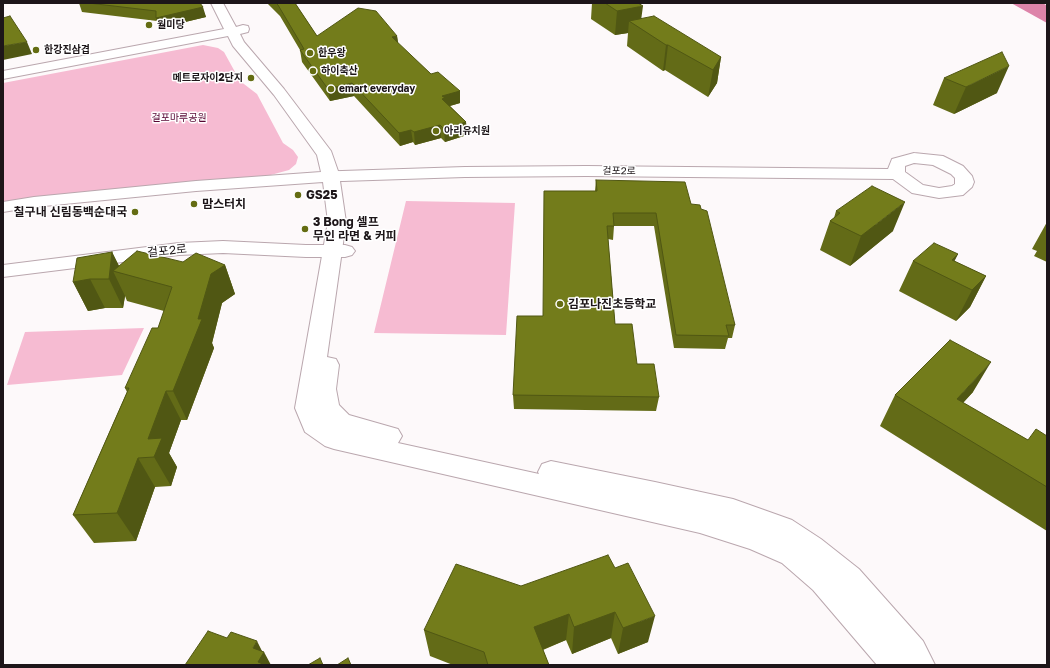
<!DOCTYPE html>
<meta charset="utf-8">
<style>
body{margin:0}
#map{position:relative;width:1050px;height:668px;overflow:hidden;background:#fdf9fa;font-family:"Golos Text",sans-serif}
canvas{display:block}
.frame{position:absolute;inset:0;border:4px solid #1d1619;pointer-events:none}
</style>
<div id="map">
<canvas width="1050" height="668"></canvas>
<div class="frame"></div>
</div>
<script>
const c = document.querySelector('canvas').getContext('2d');
c.lineJoin = 'round';
function paint(path, color) {
  c.fillStyle = color;
  c.fill(path, 'evenodd');
}
function poly(rows) {
  const path = new Path2D();
  for (const r of rows) {
    path.moveTo(r[0], r[1]);
    for (let i = 2; i < r.length; i += 2) path.lineTo(r[i], r[i + 1]);
  }
  return path;
}
function trace(path, color, width, dash) {
  c.strokeStyle = color;
  c.lineWidth = width;
  c.lineCap = dash ? 'butt' : 'round';
  c.setLineDash(dash || []);
  c.stroke(path);
}
function label(font, color, halo, rows, align = 'center') {
  c.font = font + ' "Golos Text","Noto Sans KR",sans-serif';
  c.lineWidth = 3;
  c.setLineDash([]);
  c.textBaseline = 'middle';
  c.strokeStyle = halo;
  c.fillStyle = color;
  for (const [text, x, y, turn = 0] of rows) {
    c.save();
    c.translate(x, y);
    c.rotate((+turn || 0) * Math.PI / 180);
    c.textAlign = isNaN(turn) ? turn : align;
    if (halo) c.strokeText(text, 0, 0);
    c.fillText(text, 0, 0);
    c.restore();
  }
}
paint(poly([
 [203,45,218,48,224,52,240,81,257,94,283,143,293,150,298,157,296,164,289,170,256,179,3,204,3,83],
 [406,201,515,203,506,335,374,333],
 [144,328,122,375,7,385,25,332]
]), '#f6bbd2');
paint(poly([
 [1011,3,1043,3,1047,6,1047,23]
]), '#dd84a9');
const minor = poly([
 [914,153,943,156,963,166,972,176,974,182,972,187,963,195,939,198,912,193,893,179,586,176,465,177,342,181,336,180,333,176,336,172,342,171,465,167,586,166,888,169,892,159,914,153],
 [914,163,933,165,951,174,955,178,955,184,952,186,939,188,923,185,905,172,905,166,914,163],
 [223,241,306,245,345,245,352,247,355,251,352,255,345,257,306,257,223,253,179,255,3,277,3,265,179,243,223,241]
]);
const tertiary = poly([
 [211,3,223,3,236,27,243,25,248,26,249,29,248,32,240,34,244,42,284,89,331,151,338,171,348,172,351,176,348,180,340,181,346,222,327,357,336,359,339,365,336,389,339,405,349,415,398,429,402,436,398,443,539,474,538,472,542,464,551,461,655,482,733,499,792,520,821,539,859,569,923,641,935,665,877,665,813,590,782,563,750,549,700,533,334,449,325,446,305,432,295,408,328,222,323,182,196,191,34,207,3,212,3,202,34,197,196,181,321,172,317,155,274,95,233,46,228,36,3,79,3,71,224,29,211,3]
]);
trace(minor, '#baa7ae', 2);
trace(tertiary, '#baa7ae', 2);
paint(minor, '#fff');
paint(tertiary, '#fff');
paint(poly([
 [79,3,200,3,206,17,160,28,157,21,82,12],
 [267,3,295,3,317,36,397,36,398,44,431,74,460,91,460,103,450,106,466,122,467,135,445,142,441,138,415,145,413,142,400,146,354,96,330,101,302,62,300,50,280,16],
 [592,3,638,3,641,19,721,57,717,83,708,97,665,70,663,71,627,46,628,33,615,35,591,19],
 [944,78,997,93,954,114,933,105],
 [596,180,691,204,735,325,732,338,728,338,725,349,674,348,654,226,614,226,613,240,608,239,615,324,637,364,659,397,656,411,514,409,513,395,543,316,595,191],
 [836,211,893,231,850,266,820,250,830,221,834,218],
 [1047,222,1047,262,1034,256,1037,251,1032,249],
 [112,252,119,266,183,262,225,265,235,294,222,303,212,343,214,348,187,420,181,420,169,453,177,467,171,486,155,487,136,541,94,543,73,515,127,392,125,388,158,328,164,311,127,301,125,296,123,308,105,308,88,311,73,282],
 [958,254,954,261,986,276,970,307,956,321,899,291,913,261],
 [973,392,963,403,1028,440,1047,487,1047,531,880,426,895,395],
 [615,568,648,642,618,654,611,638,572,654,566,640,543,650,549,665,453,665,430,656,424,630,521,586]
]), '#636b17');
paint(poly([
 [643,6,640,28,629,21,628,33,615,35,617,11],
 [203,7,206,17,160,28,156,18],
 [397,36,399,48,392,37],
 [27,42,32,54,3,60,3,46],
 [666,45,668,45,665,70,663,71],
 [721,57,717,83,708,97,713,70],
 [1009,66,997,93,954,114,966,87],
 [352,83,354,96,330,101,328,89],
 [460,91,460,103,446,107,443,111,442,96],
 [466,122,467,135,445,142,444,129],
 [440,125,441,138,415,145,414,132],
 [411,130,413,142,400,146,399,133],
 [905,202,893,231,850,266,861,236],
 [112,252,123,274,113,271,125,296,123,308,109,279],
 [958,254,946,278,952,260],
 [225,265,235,294,222,303,212,343,214,348,187,420,173,391,198,319,211,274],
 [986,276,970,307,956,321,972,290],
 [90,279,105,308,88,311,73,282],
 [991,362,973,392,943,424,957,399],
 [166,391,181,420,169,453,177,467,171,486,154,457,148,439],
 [138,458,155,487,136,541,117,513],
 [615,612,611,638,572,654,574,627],
 [569,614,566,640,534,653,534,627],
 [655,616,648,642,618,654,623,628],
 [257,641,263,653,264,652,271,665,259,665,253,648]
]), '#505713');
const building = poly([
 [88,3,200,3,203,7,156,18,156,11,88,3],
 [276,3,295,3,317,36,358,8,376,11,397,36,392,37,431,74,438,72,460,91,442,96,445,98,442,99,466,122,444,129,440,125,414,132,411,130,399,133,352,83,328,89,300,50,304,49,278,5,276,3],
 [605,3,638,3,643,6,617,11,605,3],
 [10,16,27,42,3,46,3,18,10,16],
 [654,16,721,57,713,70,668,45,666,45,629,21,654,16],
 [1002,52,1009,66,966,87,944,78,1002,52],
 [596,180,685,182,691,204,700,205,701,209,707,211,735,325,726,325,729,336,676,335,656,213,613,213,614,226,607,226,615,324,632,324,637,364,654,364,659,397,513,395,517,316,543,316,544,191,597,191,596,180],
 [872,186,905,202,861,236,830,221,840,213,836,211,872,186],
 [934,243,958,254,952,260,986,276,972,290,913,261,934,243],
 [137,251,183,262,196,253,225,265,211,274,198,319,202,319,173,391,166,391,148,439,162,438,154,457,138,458,117,513,73,515,129,388,125,388,152,328,158,328,172,287,113,271,137,251],
 [112,252,109,279,90,279,73,282,77,258,112,252],
 [950,340,991,362,957,399,1028,440,1036,429,1047,436,1047,487,895,395,950,340],
 [608,555,615,568,628,563,655,616,623,628,615,612,574,627,569,614,534,627,549,665,488,665,484,652,424,630,456,564,521,586,608,555],
 [208,631,227,638,231,632,257,641,253,648,264,652,258,662,265,665,185,665,208,631],
 [320,658,323,665,308,665,320,658],
 [348,658,351,665,337,665,348,658]
]);
paint(building, '#737c1b');
trace(building, '#505713', 1);
for (const [x, y, r, color] of [
 [149,25,4,"#646c12"],
 [36,50,4,"#646c12"],
 [310,53,4,"#646c12"],
 [313,71,4,"#646c12"],
 [251,78,4,"#646c12"],
 [331,89,4,"#646c12"],
 [436,131,4,"#646c12"],
 [298,195,4,"#646c12"],
 [194,204,4,"#646c12"],
 [135,212,4,"#646c12"],
 [305,229,4,"#646c12"],
 [560,304,4,"#646c12"]
]) {
  const dot = new Path2D();
  dot.arc(x, y, r, 0, 2 * Math.PI);
  c.fillStyle = color;
  c.fill(dot);
  trace(dot, '#fff', 1.5);
}
label('bold 10px', '#1d1619', '#fff', [
 ["월미당",157,25],
 ["한강진삼겹",44,50],
 ["한우왕",318,53],
 ["하이축산",321,71],
 ["메트로자이2단지",243,78,"right"],
 ["emart everyday",339,89],
 ["아리유치원",444,131]
], 'left');
label('10px', '#570633', '#fff', [
 ["걸포마루공원",179,118]
]);
label('10px', '#1d1619', '#fff', [
 ["걸포2로",619,171,1]
]);
label('bold 12px', '#1d1619', '#fff', [
 ["GS25",306,195],
 ["맘스터치",202,204],
 ["칠구내 신림동백순대국",127,212,"right"],
 ["3 Bong 셀프",313,222],
 ["무인 라면 & 커피",313,236],
 ["김포나진초등학교",568,304]
], 'left');
label('12px', '#1d1619', '#fff', [
 ["걸포2로",167,251,-6]
]);
</script>
